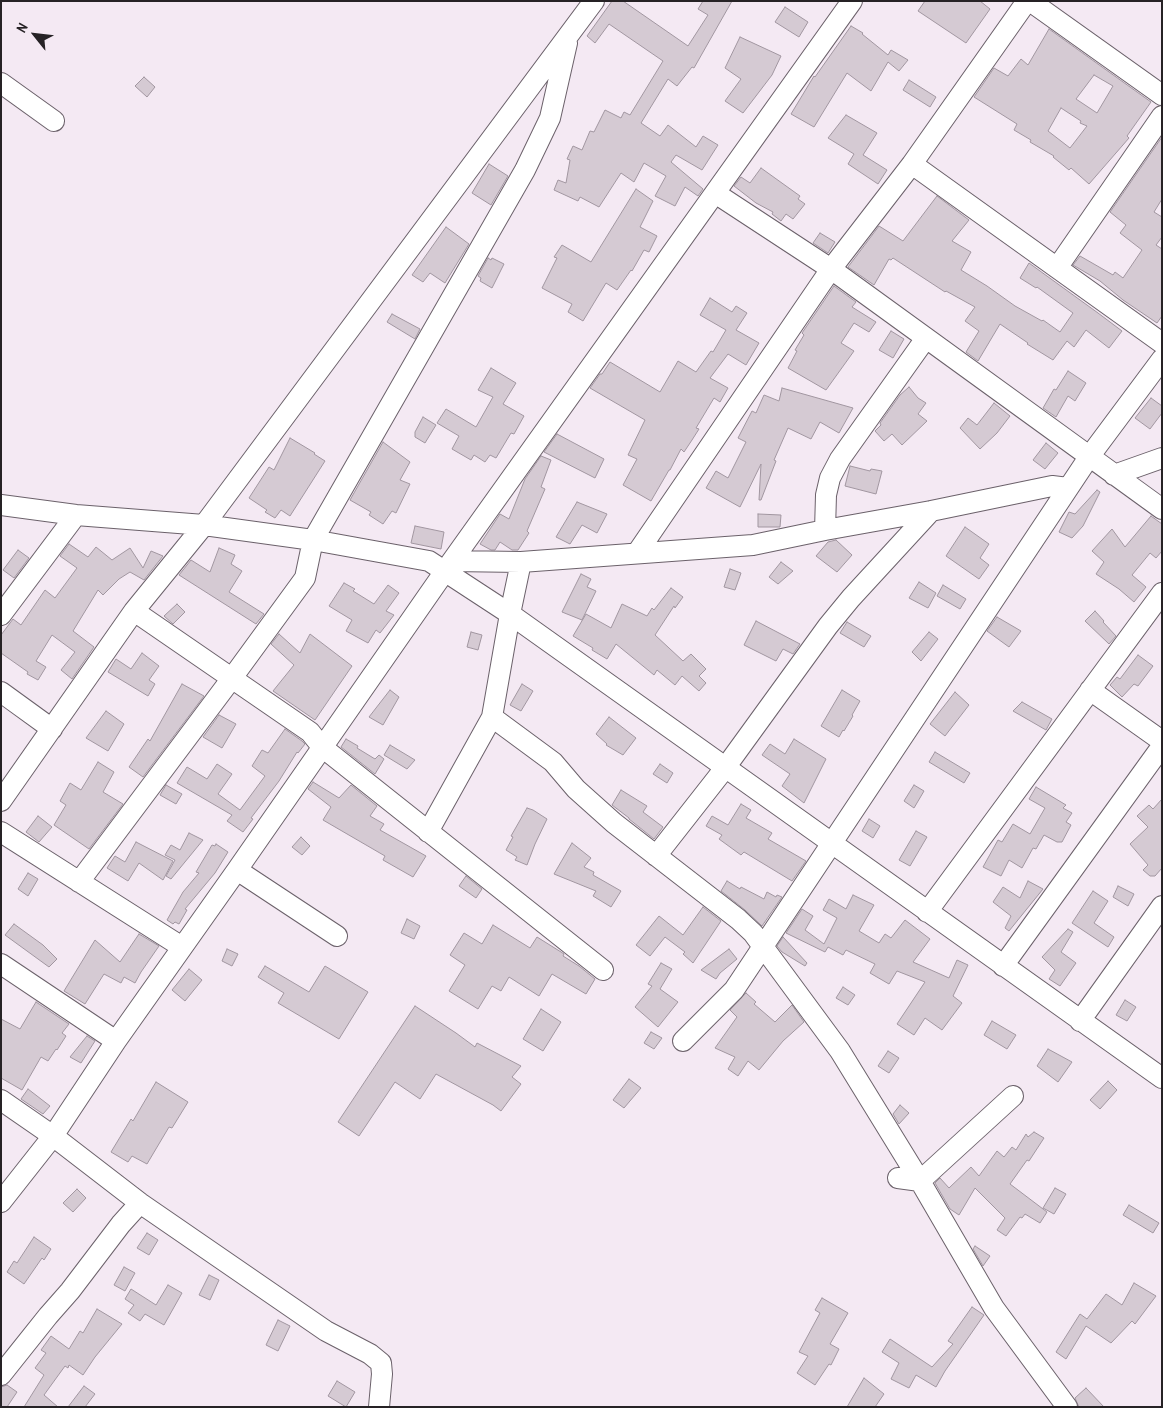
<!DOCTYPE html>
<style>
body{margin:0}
#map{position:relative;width:1163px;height:1408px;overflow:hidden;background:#f4e9f3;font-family:"Archivo Narrow",sans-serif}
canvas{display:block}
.frame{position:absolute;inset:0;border:2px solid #262225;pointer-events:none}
.north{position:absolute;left:10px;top:10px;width:50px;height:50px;-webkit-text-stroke:4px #f4e9f3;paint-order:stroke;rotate:299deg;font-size:14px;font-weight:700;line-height:20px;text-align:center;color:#262225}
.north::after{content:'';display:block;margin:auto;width:18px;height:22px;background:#262225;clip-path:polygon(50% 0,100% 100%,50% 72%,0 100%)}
</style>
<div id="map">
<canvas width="1163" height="1408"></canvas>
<div class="frame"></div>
<div class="north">N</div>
</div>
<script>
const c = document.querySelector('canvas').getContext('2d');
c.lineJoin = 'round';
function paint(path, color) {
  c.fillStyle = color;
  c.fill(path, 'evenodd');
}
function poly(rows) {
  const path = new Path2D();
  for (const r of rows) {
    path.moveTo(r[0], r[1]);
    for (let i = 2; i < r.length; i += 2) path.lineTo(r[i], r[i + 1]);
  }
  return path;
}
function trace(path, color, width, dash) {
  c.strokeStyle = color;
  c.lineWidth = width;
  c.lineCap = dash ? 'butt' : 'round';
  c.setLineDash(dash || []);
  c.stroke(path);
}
const building = poly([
 [612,1,623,1,688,46,708,15,698,9,703,1,732,1,694,68,692,67,677,86,668,79,641,123,660,136,668,125,696,147,703,136,718,145,702,170,676,155,671,162,703,189,698,196,685,187,675,206,655,196,666,176,644,163,634,182,621,173,599,207,580,197,578,201,554,190,558,180,566,183,570,160,567,159,573,146,582,150,590,131,594,132,605,110,621,118,624,112,630,115,663,61,609,24,595,43,587,36,612,1],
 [925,1,980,1,990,9,966,43,918,11,925,1],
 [785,7,808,22,799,37,775,22,785,7],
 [851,26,863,33,862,34,888,55,891,50,908,60,899,71,888,62,871,91,847,73,814,127,791,114,814,76,815,77,851,26],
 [1049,29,1151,102,1127,136,1129,138,1089,184,1071,168,1069,170,1053,157,1054,156,1030,142,1031,140,1014,130,1017,124,974,97,994,68,1008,76,1021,59,1028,65,1049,29],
 [1094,75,1113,86,1097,113,1076,99,1094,75],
 [1061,108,1081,121,1080,123,1087,126,1070,148,1048,131,1061,108],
 [740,37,781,56,772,75,743,113,725,101,741,79,725,68,740,37],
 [144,77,155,87,147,97,135,86,144,77],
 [909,80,936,97,930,107,903,90,909,80],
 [846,115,877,133,863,155,887,170,878,184,848,164,854,154,828,138,846,115],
 [1162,137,1162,199,1154,212,1162,217,1162,237,1156,245,1162,249,1162,316,1157,323,1123,300,1100,281,1073,265,1080,256,1113,275,1115,272,1123,278,1142,250,1120,233,1126,225,1110,212,1162,137],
 [489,164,508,176,491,205,472,193,489,164],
 [761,168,800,196,798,199,805,204,793,219,786,214,781,221,772,214,773,212,756,203,734,186,741,177,750,183,761,168],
 [636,189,653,201,640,227,657,236,649,252,644,250,632,271,631,270,617,290,606,283,583,321,568,312,572,304,542,288,557,258,554,257,562,245,591,262,636,189],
 [937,196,969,220,952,241,971,252,961,270,987,286,1015,306,1042,321,1043,320,1060,332,1073,313,1037,287,1036,288,1020,278,1029,263,1098,313,1122,331,1109,348,1086,330,1074,347,1067,341,1053,360,1027,344,1028,343,1000,324,978,361,966,352,979,331,965,321,975,307,946,291,945,292,893,258,891,260,889,259,874,285,848,267,879,226,903,241,937,196],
 [446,227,469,244,445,283,430,273,423,282,412,275,446,227],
 [820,233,835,242,828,253,813,243,820,233],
 [488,258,491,260,492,258,504,264,492,288,480,281,481,278,478,276,488,258],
 [834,286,856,302,852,307,876,322,869,332,854,323,841,343,854,351,826,390,788,368,797,351,795,350,804,335,802,333,834,286],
 [710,298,732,312,736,306,747,313,736,330,759,343,746,365,728,354,710,378,728,388,720,402,714,398,696,428,699,429,692,440,684,452,681,449,670,470,669,470,651,501,623,485,637,459,628,455,645,420,590,388,600,374,602,374,610,362,660,392,678,361,696,372,711,351,713,352,726,330,700,315,710,298],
 [392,314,420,329,415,339,387,322,392,314],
 [891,331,904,339,893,358,879,350,891,331],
 [491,368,516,383,503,404,524,416,514,434,511,433,496,458,490,455,485,462,474,455,471,460,452,449,459,436,437,423,446,409,476,427,493,397,478,390,491,368],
 [1068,371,1086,383,1075,401,1068,396,1056,417,1043,408,1054,389,1056,390,1068,371],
 [909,387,918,398,926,403,918,414,927,421,902,445,892,434,884,441,875,431,881,425,880,423,900,395,909,387],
 [782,388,853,408,839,433,820,422,811,439,788,428,774,460,776,461,761,500,759,500,761,464,740,507,706,488,716,471,728,478,746,442,738,438,752,411,756,413,764,395,779,401,782,388],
 [1151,398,1162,406,1162,413,1150,429,1135,418,1151,398],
 [994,403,1010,416,997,433,980,449,960,428,968,418,977,425,994,403],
 [423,417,436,425,425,443,415,437,415,432,423,417],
 [557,434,604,459,595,478,544,452,557,434],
 [290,438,315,453,314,454,325,461,290,516,281,510,275,518,265,512,267,510,249,498,269,467,274,470,290,438],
 [383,442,410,462,400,480,410,484,396,513,392,511,383,524,369,515,371,512,350,500,383,442],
 [1046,443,1058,453,1045,469,1033,460,1046,443],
 [541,456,551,460,541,487,545,489,527,531,529,533,518,550,512,550,500,542,495,550,491,550,480,544,500,514,509,519,525,479,541,456],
 [850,466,870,471,871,469,882,471,876,494,845,486,850,466],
 [1097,490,1100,492,1083,526,1072,538,1059,532,1069,512,1075,514,1097,490],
 [577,502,607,514,597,533,582,525,570,544,556,537,577,502],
 [758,514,781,515,780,527,758,527,758,514],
 [1151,516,1162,524,1162,551,1156,558,1150,553,1132,575,1146,587,1134,602,1119,589,1096,574,1104,562,1092,551,1112,529,1125,547,1151,516],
 [415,526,444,532,441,549,411,543,415,526],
 [965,527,989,544,980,558,989,565,979,579,946,556,965,527],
 [836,540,852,555,837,572,816,556,828,542,836,540],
 [69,544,88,557,96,547,112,560,130,548,143,568,151,551,163,556,144,580,130,572,119,579,103,595,98,590,73,631,94,647,72,679,61,670,75,652,52,635,36,661,46,667,38,680,27,674,28,672,1,653,1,635,13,619,21,625,45,590,55,598,77,568,60,556,69,544],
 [219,548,235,555,231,564,242,571,229,592,264,614,256,624,179,575,191,560,210,572,219,548],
 [18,550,29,558,14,578,3,570,18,550],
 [781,562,793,571,778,584,769,577,781,562],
 [730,569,741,573,735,590,724,587,730,569],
 [581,574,591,579,587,587,596,591,582,620,562,612,581,574],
 [919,582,936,593,928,608,909,598,919,582],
 [344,583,355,589,353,591,374,604,388,585,399,593,386,611,394,615,380,633,376,630,368,643,346,631,352,620,329,606,344,583],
 [943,585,966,599,960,609,937,596,943,585],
 [671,588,683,597,675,608,674,606,655,635,683,661,691,654,706,669,699,676,706,683,699,691,682,676,675,685,657,670,654,675,616,644,607,659,592,650,593,648,573,636,586,614,611,628,622,604,647,616,652,608,654,610,671,588],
 [177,604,185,612,173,624,164,616,177,604],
 [1095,611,1104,621,1103,622,1116,636,1109,644,1085,621,1095,611],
 [997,617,1021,631,1009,647,987,631,997,617],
 [756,621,800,644,793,654,783,649,776,661,744,645,756,621],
 [847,622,871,636,864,647,840,633,847,622],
 [471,632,482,635,478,650,467,647,471,632],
 [929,632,938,639,921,661,912,652,929,632],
 [279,634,300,653,310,634,352,666,315,720,273,691,294,665,271,644,279,634],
 [142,653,159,666,149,680,155,684,148,696,108,672,116,659,131,669,142,653],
 [1138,655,1153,666,1138,686,1134,684,1122,697,1110,685,1117,677,1120,679,1138,655],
 [182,684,204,696,143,777,129,767,148,739,150,741,182,684],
 [522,684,533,691,521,711,510,705,522,684],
 [390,690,399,697,383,725,369,717,390,690],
 [842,690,860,701,852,715,853,716,844,731,843,730,839,737,821,726,842,690],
 [955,692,969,705,945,736,930,724,955,692],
 [1022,702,1052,719,1046,730,1013,711,1022,702],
 [106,711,124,724,108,751,86,738,106,711],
 [219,715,236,724,222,748,203,737,219,715],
 [609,717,636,738,623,755,606,745,607,744,596,734,609,717],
 [285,729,302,741,305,744,298,753,297,752,279,781,251,818,253,819,243,832,227,821,232,815,177,783,187,767,207,779,217,764,232,774,218,794,240,810,265,776,252,766,262,750,268,753,285,729],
 [346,739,358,746,357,748,375,759,379,755,384,759,375,774,341,747,346,739],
 [794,739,826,759,804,803,782,786,790,774,762,755,770,744,785,754,794,739],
 [390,745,415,760,407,769,384,755,390,745],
 [935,752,970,773,964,783,929,762,935,752],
 [98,762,114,772,103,792,123,804,89,849,54,825,66,805,60,801,70,783,81,790,98,762],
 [660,764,673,773,667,783,653,774,660,764],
 [313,782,339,798,351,785,377,806,370,816,384,824,380,830,426,856,413,877,383,860,385,856,323,820,331,807,308,789,313,782],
 [166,785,182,794,176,804,160,795,166,785],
 [914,785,924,791,914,808,904,801,914,785],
 [1036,787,1066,805,1063,808,1072,813,1066,822,1071,825,1062,842,1057,842,1044,835,1036,849,1033,848,1022,868,1009,860,1001,876,983,867,998,840,1002,842,1013,824,1030,834,1045,808,1029,799,1036,787],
 [621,790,647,806,643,812,663,827,654,839,629,819,629,818,612,805,621,790],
 [1162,799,1162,868,1155,876,1150,876,1143,870,1148,865,1130,844,1148,827,1137,816,1149,805,1153,809,1162,799],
 [741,804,751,810,746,818,772,833,768,839,806,861,792,881,744,852,741,855,719,839,722,835,706,826,712,816,728,825,741,804],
 [527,808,533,810,547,819,535,844,527,865,515,860,517,857,506,850,513,837,511,836,527,808],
 [38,816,52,827,39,842,26,832,38,816],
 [869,819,880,826,873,838,862,831,869,819],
 [916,831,927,837,910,866,899,860,916,831],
 [189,833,203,840,171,879,166,876,175,860,165,855,171,845,180,850,189,833],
 [301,837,310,846,302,855,292,847,301,837],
 [136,842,173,861,163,880,139,863,128,881,107,868,115,856,125,862,136,842],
 [572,843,591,858,584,867,594,872,593,875,621,891,611,907,593,896,596,891,554,874,572,843],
 [216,844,228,852,215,873,185,909,187,910,179,924,175,922,173,924,167,920,183,892,199,873,196,872,212,845,215,846,216,844],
 [28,873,38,879,28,896,18,889,28,873],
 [466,876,482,889,476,898,459,886,466,876],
 [727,881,740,889,741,887,764,899,767,892,776,897,777,895,782,897,762,926,745,910,721,891,727,881],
 [1028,881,1043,889,1009,931,1005,928,1011,916,993,902,1003,887,1020,898,1028,881],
 [1118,886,1134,894,1128,906,1113,897,1118,886],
 [1093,891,1108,901,1094,923,1114,937,1108,947,1072,923,1093,891],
 [853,895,874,905,859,931,879,943,885,934,891,938,905,920,930,939,913,962,949,978,957,960,968,965,953,996,962,1003,942,1030,925,1018,914,1035,897,1024,925,982,897,971,889,984,870,973,875,964,846,950,843,955,828,947,825,952,786,933,802,909,813,916,805,930,824,944,837,918,823,910,829,899,846,909,853,895],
 [703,907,721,921,693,963,683,954,685,952,665,937,650,956,636,945,659,916,683,935,703,907],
 [407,919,420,926,414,939,401,933,407,919],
 [14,924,43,945,57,959,49,967,5,935,14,924],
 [493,925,530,948,537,937,561,952,564,954,563,956,579,966,595,979,586,994,552,974,539,996,509,977,501,991,492,986,478,1009,449,991,465,965,450,955,464,933,482,944,493,925],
 [1068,929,1073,932,1061,952,1076,963,1060,986,1049,979,1055,970,1042,957,1068,929],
 [139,934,159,946,141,972,135,983,124,977,121,983,104,974,85,1004,64,991,95,940,120,962,139,934],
 [783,937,807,963,805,966,782,952,777,946,783,937],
 [227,949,238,954,232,966,222,961,227,949],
 [729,949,737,959,720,973,716,979,701,970,729,949],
 [661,963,672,969,660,989,678,1002,658,1027,635,1007,652,986,648,984,661,963],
 [265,966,309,992,325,966,368,992,339,1039,278,1003,284,993,258,977,265,966],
 [189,969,202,980,185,1001,172,990,189,969],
 [843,987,855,995,848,1005,836,998,843,987],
 [746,993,756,1002,754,1004,775,1022,792,1005,804,1022,783,1041,759,1070,748,1061,738,1076,728,1069,735,1057,715,1048,737,1017,730,1010,746,993],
 [1125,1000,1136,1007,1127,1021,1116,1015,1125,1000],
 [36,1002,69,1024,62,1033,66,1036,57,1050,56,1049,48,1061,41,1057,22,1090,1,1078,1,1019,20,1029,36,1002],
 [415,1006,456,1033,475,1047,477,1043,521,1066,512,1077,521,1084,501,1111,493,1105,436,1074,420,1099,395,1082,359,1136,338,1122,415,1006],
 [541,1009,561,1022,543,1051,523,1039,541,1009],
 [992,1021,1016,1035,1007,1049,984,1035,992,1021],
 [651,1032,662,1038,654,1049,644,1043,651,1032],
 [87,1036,95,1041,81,1063,70,1057,87,1036],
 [1048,1049,1072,1062,1058,1082,1037,1066,1048,1049],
 [888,1051,899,1058,889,1073,878,1066,888,1051],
 [629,1079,641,1088,624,1108,613,1100,629,1079],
 [1108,1081,1117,1090,1100,1109,1090,1100,1108,1081],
 [156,1082,188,1102,172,1128,169,1127,147,1164,132,1156,128,1162,111,1152,131,1119,133,1121,156,1082],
 [28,1089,50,1106,43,1114,21,1099,28,1089],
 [900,1105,909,1113,899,1124,893,1114,900,1105],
 [1034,1132,1044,1138,1029,1161,1027,1160,1010,1184,1047,1212,1040,1223,1025,1214,1022,1218,1020,1217,1006,1236,997,1230,1005,1218,975,1188,959,1215,950,1209,935,1183,940,1178,949,1188,971,1167,979,1176,997,1151,1004,1157,1012,1147,1016,1150,1026,1134,1028,1137,1034,1132],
 [1055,1188,1066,1194,1054,1214,1043,1208,1055,1188],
 [77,1189,86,1198,73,1212,63,1203,77,1189],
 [1129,1205,1159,1223,1153,1233,1123,1215,1129,1205],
 [147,1233,158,1240,149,1255,137,1248,147,1233],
 [34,1237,51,1249,44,1260,42,1258,24,1284,7,1272,14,1261,17,1263,34,1237],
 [975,1246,990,1256,983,1266,973,1249,975,1246],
 [124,1267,135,1273,125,1291,114,1285,124,1267],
 [209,1275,219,1280,210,1300,199,1295,209,1275],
 [1134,1283,1156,1296,1135,1324,1132,1321,1111,1343,1086,1326,1066,1359,1056,1352,1080,1314,1087,1319,1106,1294,1122,1305,1134,1283],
 [168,1285,182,1293,164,1325,145,1314,140,1321,128,1313,134,1305,125,1299,131,1289,156,1305,168,1285],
 [822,1298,848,1313,830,1344,839,1349,831,1365,829,1364,815,1385,797,1373,808,1356,799,1352,820,1313,815,1310,822,1298],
 [972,1307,984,1315,945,1371,936,1387,916,1375,909,1388,891,1379,899,1363,882,1352,890,1339,932,1367,953,1344,948,1341,972,1307],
 [97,1309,122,1324,95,1357,83,1375,69,1365,68,1368,65,1366,44,1395,58,1407,24,1407,44,1375,35,1368,46,1353,41,1350,51,1336,69,1349,80,1331,83,1333,97,1309],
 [278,1320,290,1326,278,1351,266,1345,278,1320],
 [864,1378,884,1394,875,1407,847,1407,864,1378],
 [337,1381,355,1392,346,1407,328,1396,337,1381],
 [7,1385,17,1392,7,1407,1,1407,1,1387,7,1385],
 [84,1386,95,1394,85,1407,68,1407,84,1386],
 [1086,1388,1104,1407,1079,1407,1075,1398,1086,1388]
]);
paint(building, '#d5cad3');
trace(building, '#a196a0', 1);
const minor = poly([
 [1030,1,1162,95],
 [1,83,54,121],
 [912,164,1162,343],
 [715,193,831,269,1162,509],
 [1057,268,1162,116],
 [1114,475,1162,458],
 [1,505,76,515,204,525,313,540,429,561,510,614,1162,1078],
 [825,530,826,495,830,478,840,459,926,338],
 [637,553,831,269,912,164,1027,1],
 [452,561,521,562,753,545,825,530,931,511,1052,486,1068,488],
 [134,611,310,732,322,747,603,970],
 [1,615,76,515],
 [1090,690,1162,741],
 [1,692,52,729],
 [492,717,553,762,576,789,614,823,738,919,753,933,840,1051,920,1181,994,1308,1067,1407],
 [1,801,134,611,204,525,594,1],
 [1,832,182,947],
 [428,832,492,717,510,614,521,562],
 [656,856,725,768,828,626,851,598,931,511],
 [237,870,337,936],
 [79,882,232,678,305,578,313,540,525,170,550,118,567,43],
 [927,912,1162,593],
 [1,964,116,1041],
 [1003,966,1162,746],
 [1080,1021,1162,906],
 [683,1041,734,990,1089,457,1162,359],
 [1,1100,53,1136,140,1203,326,1331,370,1354,381,1363,382,1374,379,1407],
 [898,1178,920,1181,1013,1096],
 [1,1202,53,1136,116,1041,237,870,452,561,852,1],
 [1,1375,48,1316,70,1291,121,1224,140,1203]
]);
trace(minor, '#6b616a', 22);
trace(minor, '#fff', 20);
</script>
